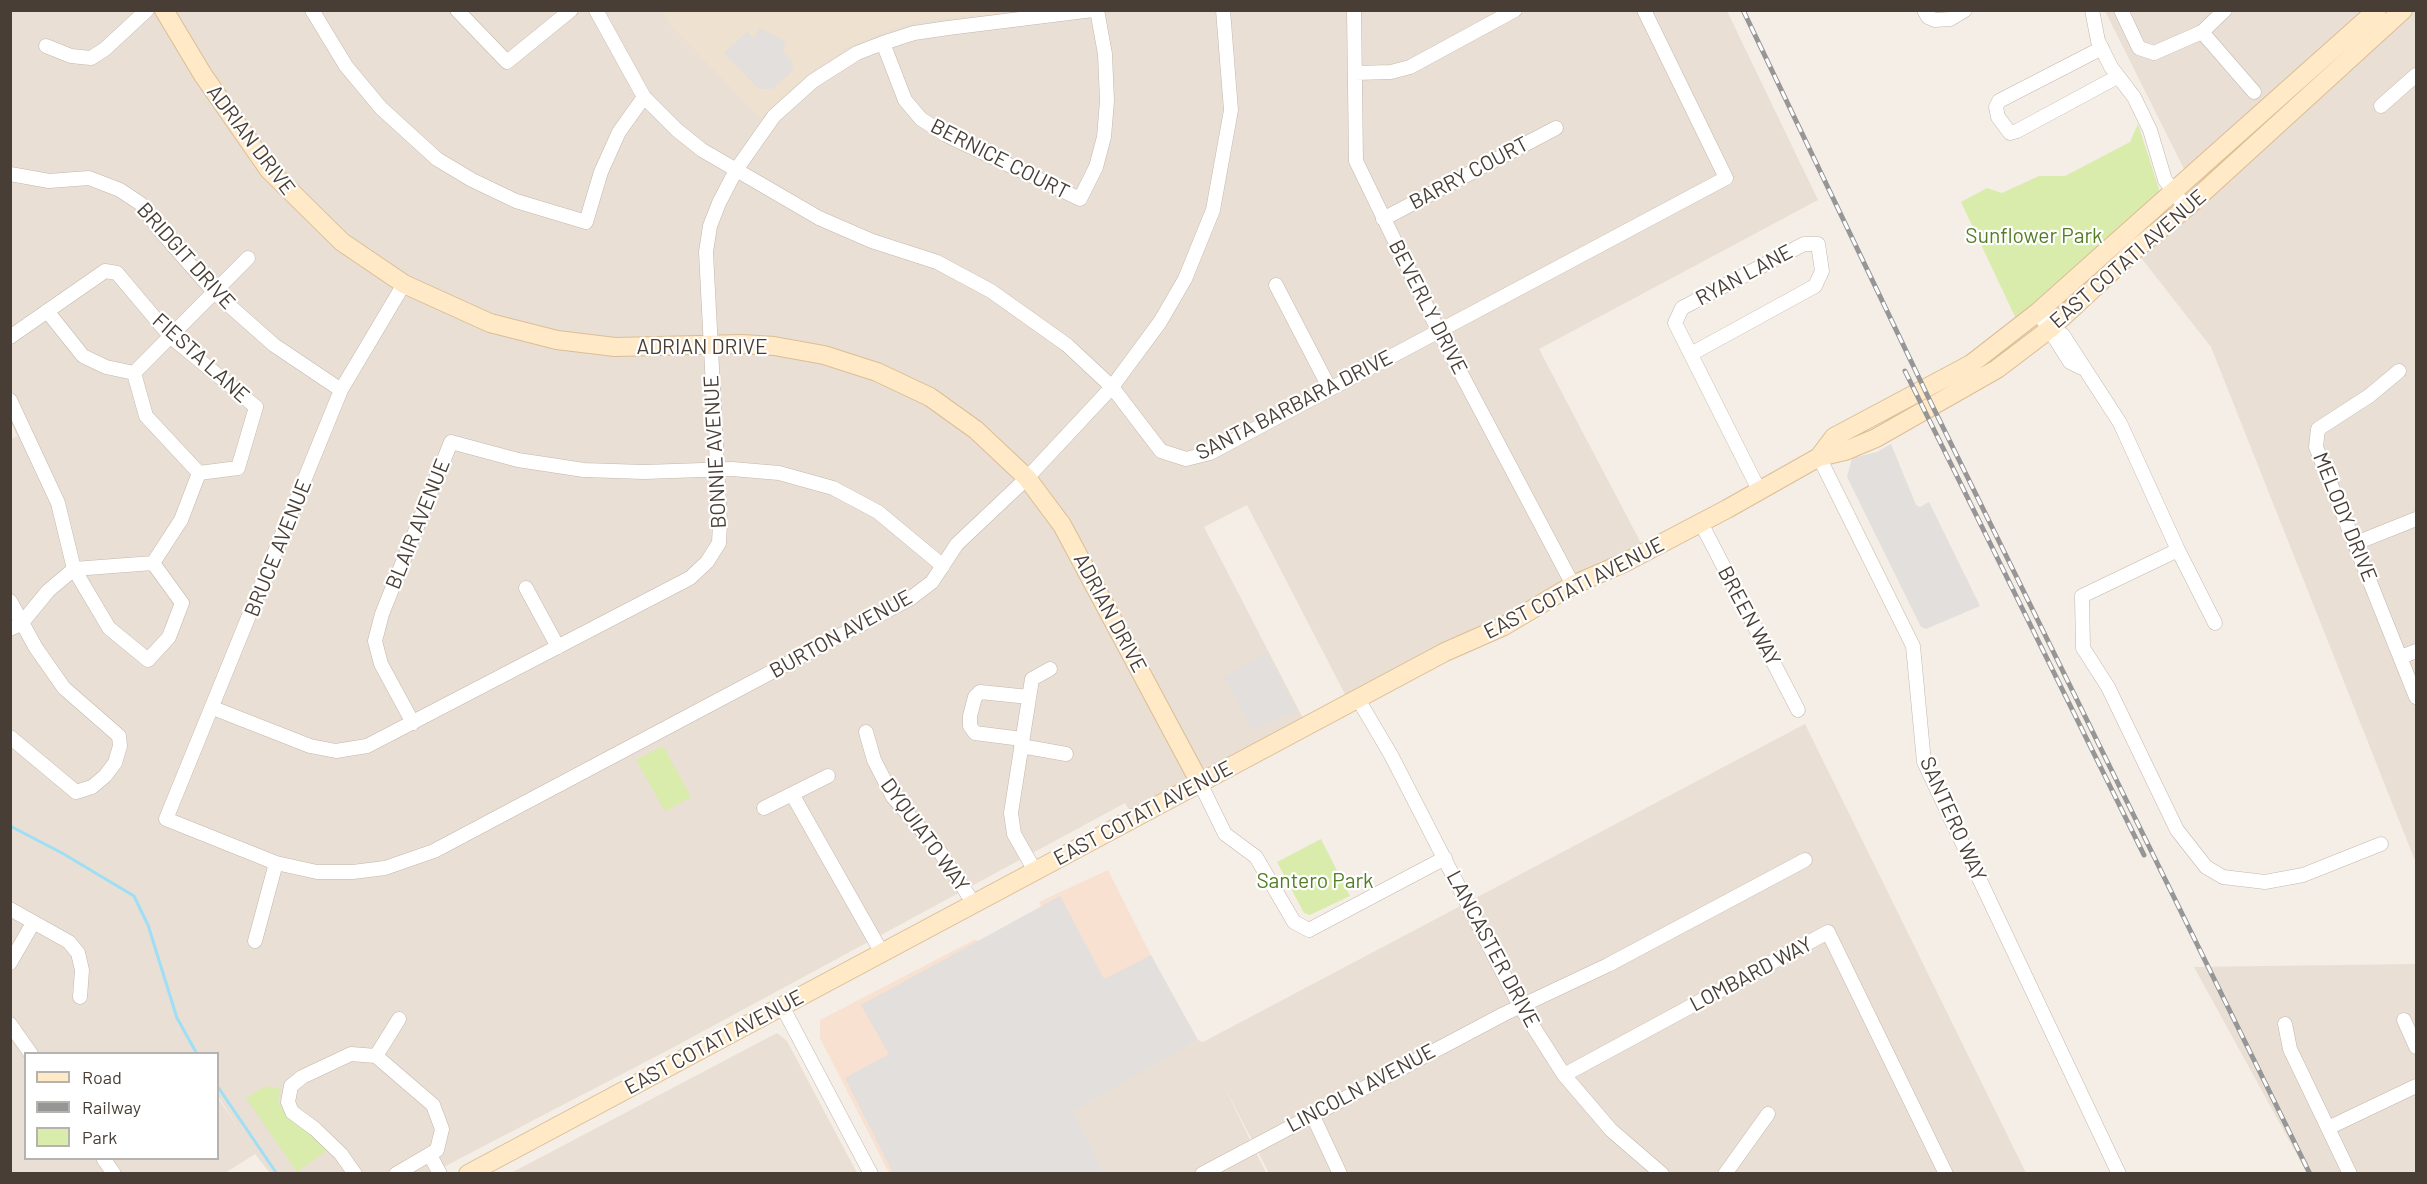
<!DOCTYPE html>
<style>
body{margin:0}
#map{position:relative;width:2427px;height:1184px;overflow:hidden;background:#f4eee7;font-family:Barlow,sans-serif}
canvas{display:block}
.frame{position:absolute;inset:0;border:12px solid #483e35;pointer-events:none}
.legend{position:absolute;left:24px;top:1052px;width:195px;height:108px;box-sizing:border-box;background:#fff;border:2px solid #b6b2ae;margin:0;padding:8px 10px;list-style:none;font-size:18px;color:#483e35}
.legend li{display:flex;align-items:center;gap:12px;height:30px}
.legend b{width:30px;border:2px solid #b6b2ae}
</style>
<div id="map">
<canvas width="2427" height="1184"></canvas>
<div class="frame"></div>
<ul class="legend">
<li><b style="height:8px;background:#ffe9c6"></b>Road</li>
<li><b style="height:8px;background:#969696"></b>Railway</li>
<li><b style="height:16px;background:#d9ecac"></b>Park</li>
</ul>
</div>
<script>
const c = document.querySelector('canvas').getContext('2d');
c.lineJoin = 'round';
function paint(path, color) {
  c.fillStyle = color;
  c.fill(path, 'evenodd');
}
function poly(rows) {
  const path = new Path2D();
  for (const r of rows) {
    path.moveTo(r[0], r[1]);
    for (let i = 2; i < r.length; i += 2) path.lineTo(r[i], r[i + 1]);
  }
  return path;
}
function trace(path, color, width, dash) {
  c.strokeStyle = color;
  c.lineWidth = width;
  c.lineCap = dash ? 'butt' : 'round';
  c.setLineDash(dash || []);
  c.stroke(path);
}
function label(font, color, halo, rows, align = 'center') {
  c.font = font + ' Barlow,sans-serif';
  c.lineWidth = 4.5;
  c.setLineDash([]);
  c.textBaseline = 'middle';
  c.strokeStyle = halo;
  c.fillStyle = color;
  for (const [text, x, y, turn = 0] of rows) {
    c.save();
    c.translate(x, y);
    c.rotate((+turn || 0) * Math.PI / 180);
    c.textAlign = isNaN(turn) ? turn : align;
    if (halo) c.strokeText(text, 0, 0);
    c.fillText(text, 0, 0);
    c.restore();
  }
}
paint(poly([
 [11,11,1727,11,1818,200,1539,349,1643,547,1348,700,1247,505,1204,527,1306,724,1134,818,1125,803,674,1047,432,1173,270,1173,255,1154,225,1173,11,1173,10,440,17,436,11,422],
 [26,1054,218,1054,218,1096,241,1132,218,1098,218,1158,26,1158],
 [2105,11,2400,11,2194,189],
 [2405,11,2416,11,2416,863,2211,347,2135,250],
 [1805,724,2026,1173,1269,1173,1223,1084,1266,1173,1104,1173,1068,1108,1198,1040,1203,1042],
 [2416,964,2416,1173,2307,1173,2194,967],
 [777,1033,787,1041,857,1173,511,1173]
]), '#e9dfd4');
paint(poly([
 [1108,870,1191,1035,1068,1108,1101,1174,889,1173,820,1038,820,1020,976,939,1016,1010,1079,979,1039,902]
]), '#f8e1d0');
paint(poly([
 [663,11,1011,11,922,21,893,28,845,49,810,73,760,118,670,25]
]), '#efe1cf');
paint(poly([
 [2138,124,2159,189,2156,199,2017,321,1961,202,1987,188,2002,193,2039,176,2065,176,2130,142],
 [663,746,691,797,665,811,636,760],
 [1321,839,1350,896,1310,915,1304,913,1277,862],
 [266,1086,281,1089,278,1102,286,1114,329,1149,297,1172,246,1098]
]), '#d9ecac');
paint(poly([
 [760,28,786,42,783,51,792,61,793,70,772,89,759,89,724,53,747,32,754,38],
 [1891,444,1916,505,1920,507,1929,502,1980,606,1926,629,1921,627,1847,477,1852,458,1877,452],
 [1267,652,1297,711,1253,730,1224,677],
 [1060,896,1104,979,1151,955,1198,1040,1073,1111,1104,1173,893,1173,845,1078,889,1054,861,1005]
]), '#e2dfdc');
trace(poly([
 [10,826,62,853,134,896,148,925,177,1018,197,1054],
 [218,1087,277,1174]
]), '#9edff6', 3);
const street = poly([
 [312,10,346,66,381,108,437,159,472,180,516,201,586,222,601,172,619,132,644,97],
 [457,10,507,62,571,10],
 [596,10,644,97,677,130,702,150,819,218,872,241,937,262,991,291,1067,345,1112,387,1161,451,1186,459,1210,453,1726,178,1644,10],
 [1354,10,1356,161,1438,330,1573,585],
 [1924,10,1928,17,1935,20,1950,19,1965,10],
 [2092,10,2098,41,2111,67,2134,97,2150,130,2165,180,2186,208],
 [2121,10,2139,48,2154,53,2202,32,2254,92],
 [2202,32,2225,10],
 [883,43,905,100,921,119,946,135,1080,199,1096,167,1104,137,1107,101,1105,54,1097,10],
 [46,46,71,56,91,58,105,49,147,10],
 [2102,48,1999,101,1996,107,1998,117,2010,133,2017,131,2117,77],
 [1355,73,1391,72,1410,67,1515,10],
 [2381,106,2416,75],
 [10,174,49,181,89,178,120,190,141,204,157,227,214,292,274,345,341,390],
 [1383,219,1556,128],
 [404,284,341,390,166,819,276,863,317,872,353,872,385,868,434,851,911,598,932,582,957,544,1027,478,1112,387,1160,322,1185,279,1213,210,1231,110,1223,10],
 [1276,285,1330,389],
 [47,311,83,356,106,367,134,373],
 [2038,312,2070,362,2082,368],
 [2051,328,2063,335,2120,423,2178,550,2215,623],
 [10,337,105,271,117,273,170,336,256,407,238,468,199,473],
 [1691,354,1815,286,1822,271,1818,244,1804,244,1682,308,1675,323,1760,492],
 [2399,371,2369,396,2318,429,2316,447,2416,697],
 [134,373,248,258],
 [134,373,146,416,199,473],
 [10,400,58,503,74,569,109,628,148,660,169,637,182,603,153,563],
 [1819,457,1913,646,1924,762,2119,1174],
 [1701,523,1798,710],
 [2356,543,2416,519],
 [2178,550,2082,596,2083,648,2108,687,2177,830,2206,867,2223,877,2265,882,2303,875,2381,844],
 [526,588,558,647],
 [10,601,36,648,64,688,119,736,120,746,115,763,105,776,92,787,76,792,10,737],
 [10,629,21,624,48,591,74,569,153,563,181,520,199,473],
 [2401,657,2416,651],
 [1358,699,1391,755,1520,1006,1550,1053,1564,1075,1611,1130,1662,1174],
 [213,708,310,746,336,751,367,746,690,578,707,562,719,543,720,523,706,252,710,226,719,203,736,170,774,116,813,81,857,53,883,43,914,33,948,28,1093,10],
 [413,723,381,664,375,641,382,614,451,442,518,460,584,470,644,472,732,469,779,473,833,488,878,512,943,566],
 [866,732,874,760,893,797,938,849,974,904],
 [1022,739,975,733,970,726,970,716,975,697,980,692,1029,697],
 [1021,746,1066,754],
 [1200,783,1225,834,1256,857,1294,922,1309,930,1445,858],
 [792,794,882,953],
 [764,808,828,776],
 [1035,871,1014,834,1011,813,1032,679,1050,669],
 [10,909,69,942,78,953,82,970,80,997],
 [255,941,276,863],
 [10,963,33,923],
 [782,1006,871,1174],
 [2404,1020,2416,1047],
 [10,1024,31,1054],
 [2285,1024,2290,1049,2350,1174],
 [376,1056,399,1019],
 [1564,1075,1828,932,1946,1174],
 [1312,1114,1340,1174],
 [2328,1128,2416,1086],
 [430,1155,440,1174],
 [103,1158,114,1174],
 [355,1174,341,1154,315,1129,292,1112,288,1102,291,1086,302,1077,351,1054,376,1056,433,1105,442,1129,437,1150,396,1174],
 [1202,1174,1504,1014,1608,965,1805,860],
 [1725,1174,1768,1114]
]);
const secondary = poly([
 [164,10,203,75,269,170,342,242,404,284,490,323,557,340,615,347,742,344,774,346,824,355,877,372,930,397,976,430,1027,478,1062,525,1200,783],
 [1819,457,1834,437,1971,364,2038,312,2377,10],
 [468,1174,1445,652,1504,626,1573,585,1626,562,1727,509,1819,457,1845,451,1876,438,1997,369,2051,328,2137,248,2186,208,2403,10]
]);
trace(street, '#c4b7ab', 15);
trace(secondary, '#dbbe95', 20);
trace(street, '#fff', 14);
trace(secondary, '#ffe9c6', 18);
const rail = poly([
 [1743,10,1932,405,2310,1174],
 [1905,371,2144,855]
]);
trace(rail, '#969696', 5);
trace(rail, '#fff', 3, [9]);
label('21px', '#483e35', '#fff', [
 ["ADRIAN DRIVE",251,140,53],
 ["BERNICE COURT",1000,159,27],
 ["BARRY COURT",1469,173,-28],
 ["BRIDGIT DRIVE",186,256,48],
 ["EAST COTATI AVENUE",2128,259,-41],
 ["RYAN LANE",1744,275,-28],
 ["BEVERLY DRIVE",1428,307,63],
 ["ADRIAN DRIVE",702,347],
 ["FIESTA LANE",201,358,42],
 ["SANTA BARBARA DRIVE",1294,405,-27],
 ["BONNIE AVENUE",715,452,-93],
 ["MELODY DRIVE",2345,517,68],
 ["BLAIR AVENUE",418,524,-68],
 ["BRUCE AVENUE",278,548,-68],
 ["EAST COTATI AVENUE",1574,588,-27],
 ["ADRIAN DRIVE",1110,613,62],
 ["BREEN WAY",1749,616,62],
 ["BURTON AVENUE",841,634,-29],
 ["EAST COTATI AVENUE",1143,813,-28],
 ["SANTERO WAY",1953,819,66],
 ["DYQUIATO WAY",925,835,54],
 ["LANCASTER DRIVE",1493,949,62],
 ["LOMBARD WAY",1751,974,-28],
 ["EAST COTATI AVENUE",714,1042,-28],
 ["LINCOLN AVENUE",1361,1088,-28]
]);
label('21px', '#547e24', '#fff', [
 ["Sunflower Park",2034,236],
 ["Santero Park",1315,881]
]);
</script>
